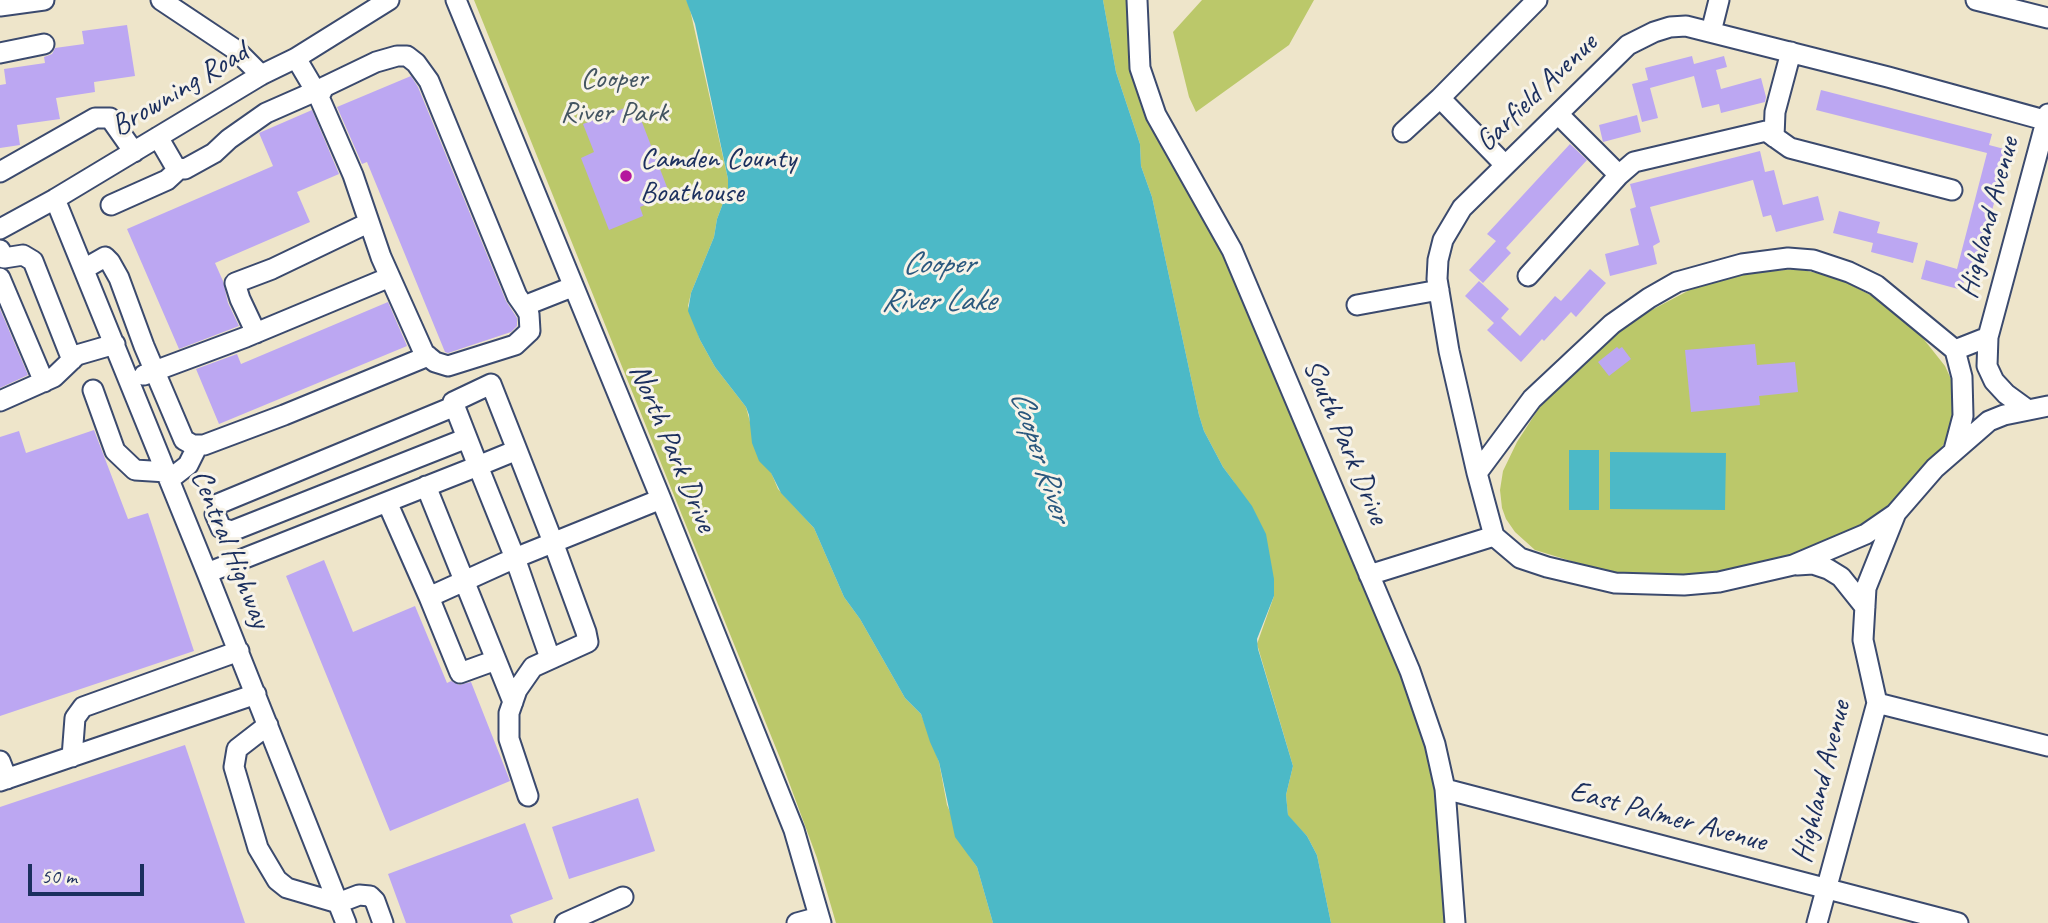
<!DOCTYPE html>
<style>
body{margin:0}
#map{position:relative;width:2048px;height:923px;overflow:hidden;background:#eee5ca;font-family:Caveat,sans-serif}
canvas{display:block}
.scale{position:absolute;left:28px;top:864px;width:116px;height:32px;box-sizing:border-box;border:4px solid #1b2f5e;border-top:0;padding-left:9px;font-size:21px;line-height:24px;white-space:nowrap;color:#1b2f5e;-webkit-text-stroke:5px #f7f3e8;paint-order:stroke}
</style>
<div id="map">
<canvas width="2048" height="923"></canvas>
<div class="scale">50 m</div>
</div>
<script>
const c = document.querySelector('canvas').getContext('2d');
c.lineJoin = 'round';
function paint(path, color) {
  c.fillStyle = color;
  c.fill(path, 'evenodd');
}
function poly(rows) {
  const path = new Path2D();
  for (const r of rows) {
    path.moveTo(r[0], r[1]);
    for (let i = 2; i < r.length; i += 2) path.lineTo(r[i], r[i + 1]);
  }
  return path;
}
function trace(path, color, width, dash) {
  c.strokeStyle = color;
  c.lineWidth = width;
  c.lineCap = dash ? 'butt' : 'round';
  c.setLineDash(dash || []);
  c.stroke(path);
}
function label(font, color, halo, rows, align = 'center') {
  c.font = font + ' Caveat,sans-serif';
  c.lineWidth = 6;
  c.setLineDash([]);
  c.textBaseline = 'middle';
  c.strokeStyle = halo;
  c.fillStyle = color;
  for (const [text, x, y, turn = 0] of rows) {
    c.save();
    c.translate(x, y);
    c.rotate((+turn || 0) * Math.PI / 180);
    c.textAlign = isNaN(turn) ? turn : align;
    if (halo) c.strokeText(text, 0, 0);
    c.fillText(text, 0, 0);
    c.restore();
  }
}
paint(poly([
 [474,0,686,0,689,5,728,179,728,190,717,219,714,237,691,293,688,306,700,340,715,367,746,407,750,422,778,489,814,528,844,597,860,619,905,698,921,714,939,762,947,805,970,857,977,867,993,923,836,923,817,858,780,758],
 [1103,0,1137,0,1140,68,1232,250,1435,744,1455,923,1331,923,1317,855,1307,836,1288,816,1286,795,1293,766,1257,644,1274,596,1234,482,1223,467,1204,431,1199,415,1152,197,1141,166,1140,144,1116,72],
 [1202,0,1314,0,1289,45,1196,112,1189,97,1173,32],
 [1798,269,1835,277,1894,307,1922,337,1945,366,1956,390,1952,434,1880,524,1780,562,1704,573,1662,576,1617,575,1535,550,1515,532,1506,519,1502,508,1500,490,1503,471,1517,442,1539,408,1584,359,1625,324,1701,284,1734,274]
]), '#bbc86a');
paint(poly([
 [686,0,1103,0,1116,72,1140,144,1141,166,1152,197,1199,415,1204,431,1223,467,1252,506,1266,534,1274,579,1274,596,1257,639,1258,649,1293,766,1286,795,1288,815,1307,836,1317,855,1331,923,993,923,977,867,955,837,939,762,930,742,921,714,905,698,860,619,844,597,814,528,781,493,771,473,759,461,752,443,749,415,746,407,715,367,700,340,688,311,691,293,714,237,717,219,728,190,728,179,695,24],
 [1569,450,1599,450,1599,510,1569,510],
 [1610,452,1726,453,1725,510,1610,509]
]), '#4cb9c7');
paint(poly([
 [127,25,135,76,94,82,95,92,56,98,60,119,17,125,20,145,0,148,0,85,6,84,4,69,45,63,44,57,52,54,55,48,84,44,82,31],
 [1692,56,1694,64,1724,56,1727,67,1716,70,1721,89,1761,78,1766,97,1765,102,1721,113,1719,104,1702,108,1694,76,1650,88,1658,118,1642,122,1632,84,1648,80,1645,68],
 [411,76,418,87,506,301,517,318,517,326,511,332,448,353,445,352,367,162,362,164,337,107],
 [1821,90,1992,134,1989,145,2008,150,1975,275,1966,272,1962,290,1921,279,1926,260,1957,269,1987,153,1816,110],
 [635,104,670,195,640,207,643,216,609,230,581,158,594,152,583,124],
 [312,110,339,174,297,192,310,222,215,263,223,281,228,303,239,326,179,349,127,229,273,166,259,133],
 [1637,115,1641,132,1603,142,1599,125],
 [1570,144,1587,160,1506,248,1511,253,1483,283,1469,270,1496,241,1487,234],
 [1760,151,1765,172,1774,170,1783,205,1818,196,1824,220,1776,232,1771,215,1763,217,1753,180,1650,207,1660,242,1653,246,1657,264,1610,276,1605,254,1639,245,1630,209,1636,207,1630,184],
 [1839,211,1880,222,1877,233,1918,243,1913,263,1871,252,1873,243,1833,233],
 [1590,269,1606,283,1576,317,1571,312,1544,341,1542,339,1521,362,1487,330,1494,323,1465,296,1479,281,1509,309,1501,318,1520,336,1555,296,1561,301],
 [388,302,407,346,219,424,196,369,237,354,241,364],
 [0,309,28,375,0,388],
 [1755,344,1757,365,1795,362,1798,392,1759,396,1760,405,1691,412,1685,350],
 [1617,347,1619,349,1622,347,1631,359,1609,376,1598,362],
 [94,430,128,519,148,513,194,651,0,716,0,437,19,431,26,453],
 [324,560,353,632,415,606,447,683,451,681,459,685,471,682,510,781,390,831,286,576],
 [185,745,245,923,0,923,0,807],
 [638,798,655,851,569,879,552,827],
 [525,823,553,899,510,915,513,923,406,923,388,874]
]), '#bca7f2');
const minor = poly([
 [161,0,236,50,261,75],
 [456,0,661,499,794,830,821,923],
 [1137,0,1140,68,1156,115,1232,250,1410,671,1435,744,1445,789,1455,923],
 [1976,0,2048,18],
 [0,6,44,0],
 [1711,32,1719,0],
 [0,53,44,44],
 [296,58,319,97],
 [1403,132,1440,98],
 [158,137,176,168,185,169,214,153,229,139,266,113,316,91],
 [1774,137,1775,112,1791,52],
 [1505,165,1440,98,1537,0],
 [0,172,95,118,110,118,134,152],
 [1619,175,1634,162,1766,131,1790,148,1952,190],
 [55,199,207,573,346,923],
 [111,205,167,180,180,168],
 [0,229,55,199,261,75,296,58,389,0],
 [0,250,4,258,23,255,33,261,72,360],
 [84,269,105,257,110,262,119,278,144,346,184,440,193,445,204,445,284,415,428,356],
 [1528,276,1619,175,1558,114],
 [0,278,44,382],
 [1357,305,1439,290],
 [524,306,517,296,429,81,416,63,407,56,397,56,376,62,324,87,319,97,353,175,381,257,424,353,435,362,448,366,515,345,530,331,529,314,524,306,572,287],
 [256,333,240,299,235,283,272,269,368,223],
 [1988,337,2048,114],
 [1955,350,1988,337,1987,366,1994,381,2006,394,2028,410],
 [144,375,246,337,390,277],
 [93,390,115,451,135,470,167,472],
 [0,401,54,377,77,355,115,344],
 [455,406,218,504,215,514,221,528,232,531,467,438],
 [517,450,478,466,453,402,491,384,517,450,553,542,586,632,588,642,533,667,517,690,509,713,509,739,528,796],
 [1954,450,1963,416,1962,377,1955,350],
 [1477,473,1532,399,1612,324,1649,298,1677,282,1742,264,1788,258,1813,260,1849,272,1876,285,1955,350],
 [170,479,188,465,198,445],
 [426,486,513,702],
 [387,502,429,597,515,558,550,658],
 [1494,536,1477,473,1449,351,1437,279,1438,260,1443,240,1462,208,1628,45,1654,32,1670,27,1686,26,1888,77,2048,121],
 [1494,536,1520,558,1547,567,1615,583,1684,585,1719,582,1793,565,1866,534,1895,514],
 [1797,565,1813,564,1828,569,1841,577,1865,607],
 [207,573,478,466,515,558,661,499],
 [1369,575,1494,536],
 [429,597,460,673,496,660],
 [1877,703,2048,746],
 [268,725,237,749,234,767,258,848,277,880,287,888,338,903,359,895,370,896,375,901,383,923],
 [72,757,75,718,83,707,239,651],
 [0,761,7,779],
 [0,781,256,694],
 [1445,789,1958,923],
 [565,923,623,897],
 [797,923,819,917],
 [1817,923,1877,703,1863,640,1866,588,1896,513,1935,468,1989,421,2004,415,2048,406]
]);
trace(minor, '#3b4a6e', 23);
trace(minor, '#fff', 19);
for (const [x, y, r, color] of [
 [626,176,7,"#b5179e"]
]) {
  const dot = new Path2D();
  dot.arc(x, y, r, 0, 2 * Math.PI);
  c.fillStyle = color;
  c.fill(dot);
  trace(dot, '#f7f3e8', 2.5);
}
label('30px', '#435561', '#f7f3e8', [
 ["Cooper",614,79],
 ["River Park",614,113]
]);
label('30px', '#1b2f5e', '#f7f3e8', [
 ["Browning Road",180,90,-31],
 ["Garfield Avenue",1537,93,-44],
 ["Highland Avenue",1989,218,-75],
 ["South Park Drive",1345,442,67],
 ["North Park Drive",672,448,67],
 ["Central Highway",230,549,68],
 ["Highland Avenue",1822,782,-76],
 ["East Palmer Avenue",1668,817,15]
]);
label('30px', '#1b2f5e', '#f7f3e8', [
 ["Camden County",640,159],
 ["Boathouse",640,193]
], 'left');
label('italic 32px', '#2a587e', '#f7f3e8', [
 ["Cooper",938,265],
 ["River Lake",938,302],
 ["Cooper River",1040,456,72]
]);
</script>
